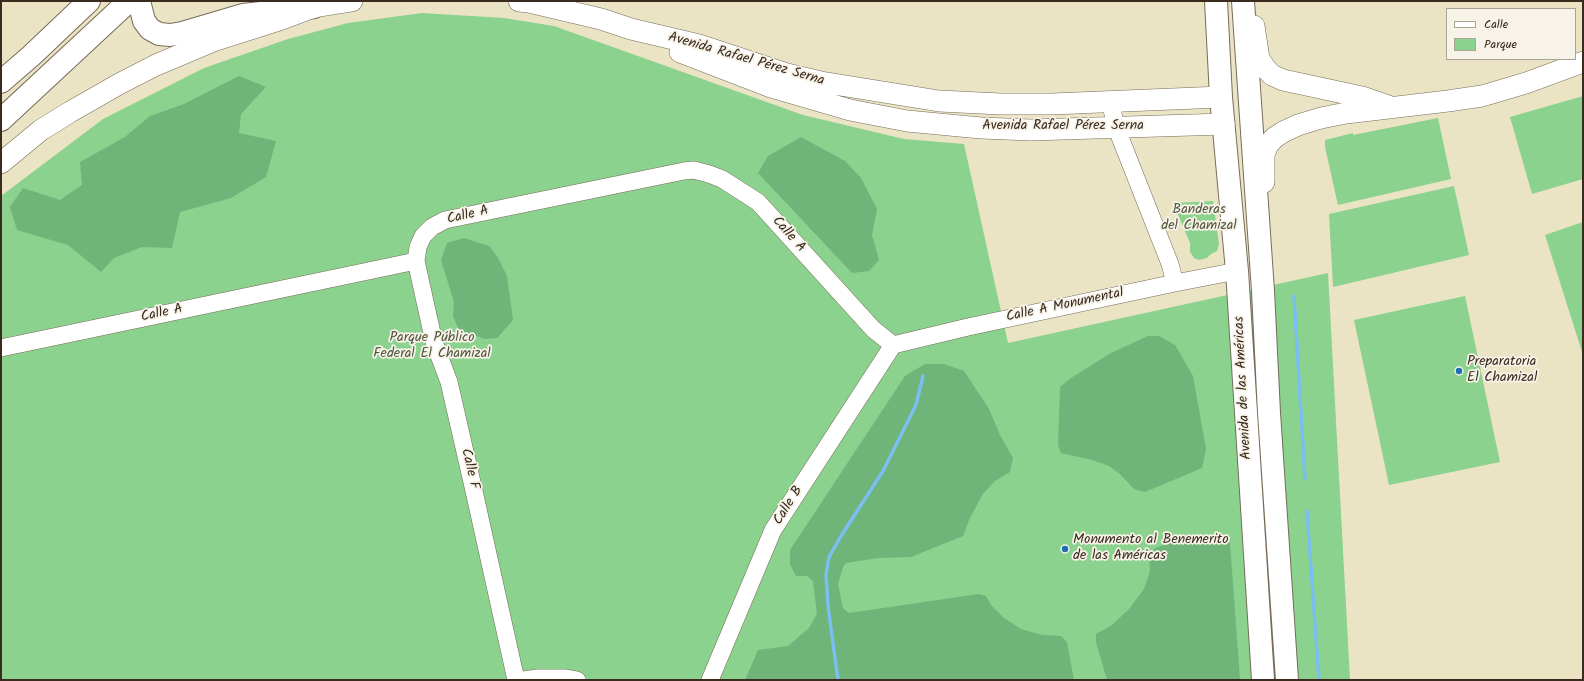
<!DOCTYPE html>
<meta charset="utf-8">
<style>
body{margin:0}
#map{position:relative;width:1584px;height:681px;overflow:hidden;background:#eae4c5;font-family:Kalam,sans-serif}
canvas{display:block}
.frame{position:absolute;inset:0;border:2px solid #3b2a1e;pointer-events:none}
.legend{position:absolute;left:1446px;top:8px;width:130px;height:52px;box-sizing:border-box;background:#f7f3e8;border:1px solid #aca397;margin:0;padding:5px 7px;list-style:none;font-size:12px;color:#3b2a1e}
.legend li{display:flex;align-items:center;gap:8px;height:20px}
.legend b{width:20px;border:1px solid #aca397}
</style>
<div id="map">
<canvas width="1584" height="681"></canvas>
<div class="frame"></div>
<ul class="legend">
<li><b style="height:5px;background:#fff"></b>Calle</li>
<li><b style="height:11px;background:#8ad28e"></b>Parque</li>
</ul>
</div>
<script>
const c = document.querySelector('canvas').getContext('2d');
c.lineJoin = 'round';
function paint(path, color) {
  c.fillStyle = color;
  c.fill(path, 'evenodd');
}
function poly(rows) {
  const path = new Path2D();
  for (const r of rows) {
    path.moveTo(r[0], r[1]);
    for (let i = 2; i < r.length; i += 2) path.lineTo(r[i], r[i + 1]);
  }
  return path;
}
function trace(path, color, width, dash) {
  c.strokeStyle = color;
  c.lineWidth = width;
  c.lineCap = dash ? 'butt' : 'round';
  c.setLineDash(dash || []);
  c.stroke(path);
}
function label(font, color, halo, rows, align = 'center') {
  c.font = font + ' Kalam,sans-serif';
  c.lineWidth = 3.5;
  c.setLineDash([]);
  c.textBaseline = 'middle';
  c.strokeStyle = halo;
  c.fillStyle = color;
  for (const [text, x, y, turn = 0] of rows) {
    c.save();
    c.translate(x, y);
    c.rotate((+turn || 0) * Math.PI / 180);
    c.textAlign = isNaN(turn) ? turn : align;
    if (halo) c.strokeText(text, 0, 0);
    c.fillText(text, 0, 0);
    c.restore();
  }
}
paint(poly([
 [422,13,504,18,554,26,803,115,904,139,964,144,1008,343,1328,273,1350,680,1,680,1,196,103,119,204,68,288,39,348,23],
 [1583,96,1583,179,1532,194,1510,117],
 [1438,118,1451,179,1338,205,1325,147,1325,140,1353,133,1353,135],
 [1454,186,1469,255,1333,287,1329,214],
 [1213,201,1219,244,1217,251,1211,254,1207,258,1199,260,1194,258,1190,252,1190,243,1173,203],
 [1583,222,1583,355,1545,235],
 [1465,296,1500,462,1389,485,1354,320]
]), '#8ad28e');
paint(poly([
 [239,76,266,87,241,114,239,133,276,141,266,177,231,198,180,212,172,248,142,247,114,258,101,272,68,245,17,230,10,207,23,188,60,200,82,185,80,162,125,137,150,116,184,104],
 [801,137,845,161,861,178,877,209,872,235,879,260,869,271,852,273,758,173,768,156],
 [464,238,489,246,497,256,507,276,513,320,497,338,485,339,459,330,453,316,454,302,441,260,447,243],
 [1148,336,1159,336,1175,345,1193,376,1206,449,1202,468,1145,492,1134,489,1120,474,1109,466,1092,460,1061,453,1058,445,1060,387,1071,378,1111,353],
 [925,364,944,364,964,371,989,409,1000,435,1013,458,1010,472,995,481,982,495,969,520,963,536,911,557,878,558,846,563,843,567,838,584,843,608,849,613,979,594,986,596,991,605,1004,618,1021,629,1042,635,1061,636,1067,642,1074,680,745,680,758,650,788,646,809,628,817,614,813,581,807,576,796,576,790,564,790,550,905,376],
 [1187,537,1218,537,1230,543,1240,680,1107,680,1096,642,1096,634,1112,625,1129,609,1144,589,1150,571,1149,555,1155,548]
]), '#6fb479');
trace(poly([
 [1294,296,1305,479],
 [1307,511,1319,680],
 [838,680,828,606,826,574,829,557,841,536,883,471,916,405,923,376]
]), '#7bbef1', 3.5);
const minor = poly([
 [1110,101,1116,127,1170,264,1175,283],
 [893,345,968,327,1175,283,1237,271],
 [1,348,416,261],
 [516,680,474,491,449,382,434,342,416,261,418,247,423,236,432,227,445,220,684,171,694,170,709,174,722,179,758,202,873,329,893,345],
 [524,680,538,678,566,678,577,680],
 [710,680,773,530,893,345]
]);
const major = poly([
 [519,1,529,2,601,19,631,29,699,45,787,74,821,82,939,101,1001,104,1052,104,1221,97],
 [1254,26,1259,59,1266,69,1272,75,1283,80,1362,97,1388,106],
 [680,52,771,87,850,110,907,121,981,128,1031,130,1224,124],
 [1,163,41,130,70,112,119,84,156,65,213,41,282,19,314,7,352,1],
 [1264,182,1264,154,1268,145,1274,138,1283,132,1298,125,1321,118,1346,113,1448,101,1482,96,1526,83,1583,62]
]);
const highway = poly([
 [139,1,144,21,150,29,159,34,170,35,182,33,243,15,314,7],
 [1216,1,1221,97,1237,271,1263,680],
 [1243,1,1263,291,1269,413,1287,680],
 [1,82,31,56,89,1],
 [1,120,129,1]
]);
trace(minor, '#786b58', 18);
trace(major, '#786b58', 22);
trace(highway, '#786b58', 24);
trace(minor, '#fff', 17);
trace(major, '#fff', 21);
trace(highway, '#fff', 22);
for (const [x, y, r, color] of [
 [1459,371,4,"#1f6fb2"],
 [1065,549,4,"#1f6fb2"]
]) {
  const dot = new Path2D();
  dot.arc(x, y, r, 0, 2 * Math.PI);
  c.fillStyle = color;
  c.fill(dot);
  trace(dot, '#f7f3e8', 1.5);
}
label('14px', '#3b2a1e', '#f7f3e8', [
 ["Avenida Rafael Pérez Serna",746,60,16],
 ["Avenida Rafael Pérez Serna",1063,127],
 ["Calle A",468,216,-13],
 ["Calle A",788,235,48],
 ["Calle A Monumental",1065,306,-12],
 ["Calle A",162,314,-12],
 ["Avenida de las Américas",1244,388,-93],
 ["Calle F",469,469,77],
 ["Calle B",789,506,-58]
]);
label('14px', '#4f543a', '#f7f3e8', [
 ["Banderas",1199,211],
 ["del Chamizal",1199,227],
 ["Parque Público",432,339],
 ["Federal El Chamizal",432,355]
]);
label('14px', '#3b2a1e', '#f7f3e8', [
 ["Preparatoria",1467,363],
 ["El Chamizal",1467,379],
 ["Monumento al Benemerito",1073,541],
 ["de las Américas",1073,557]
], 'left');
</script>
